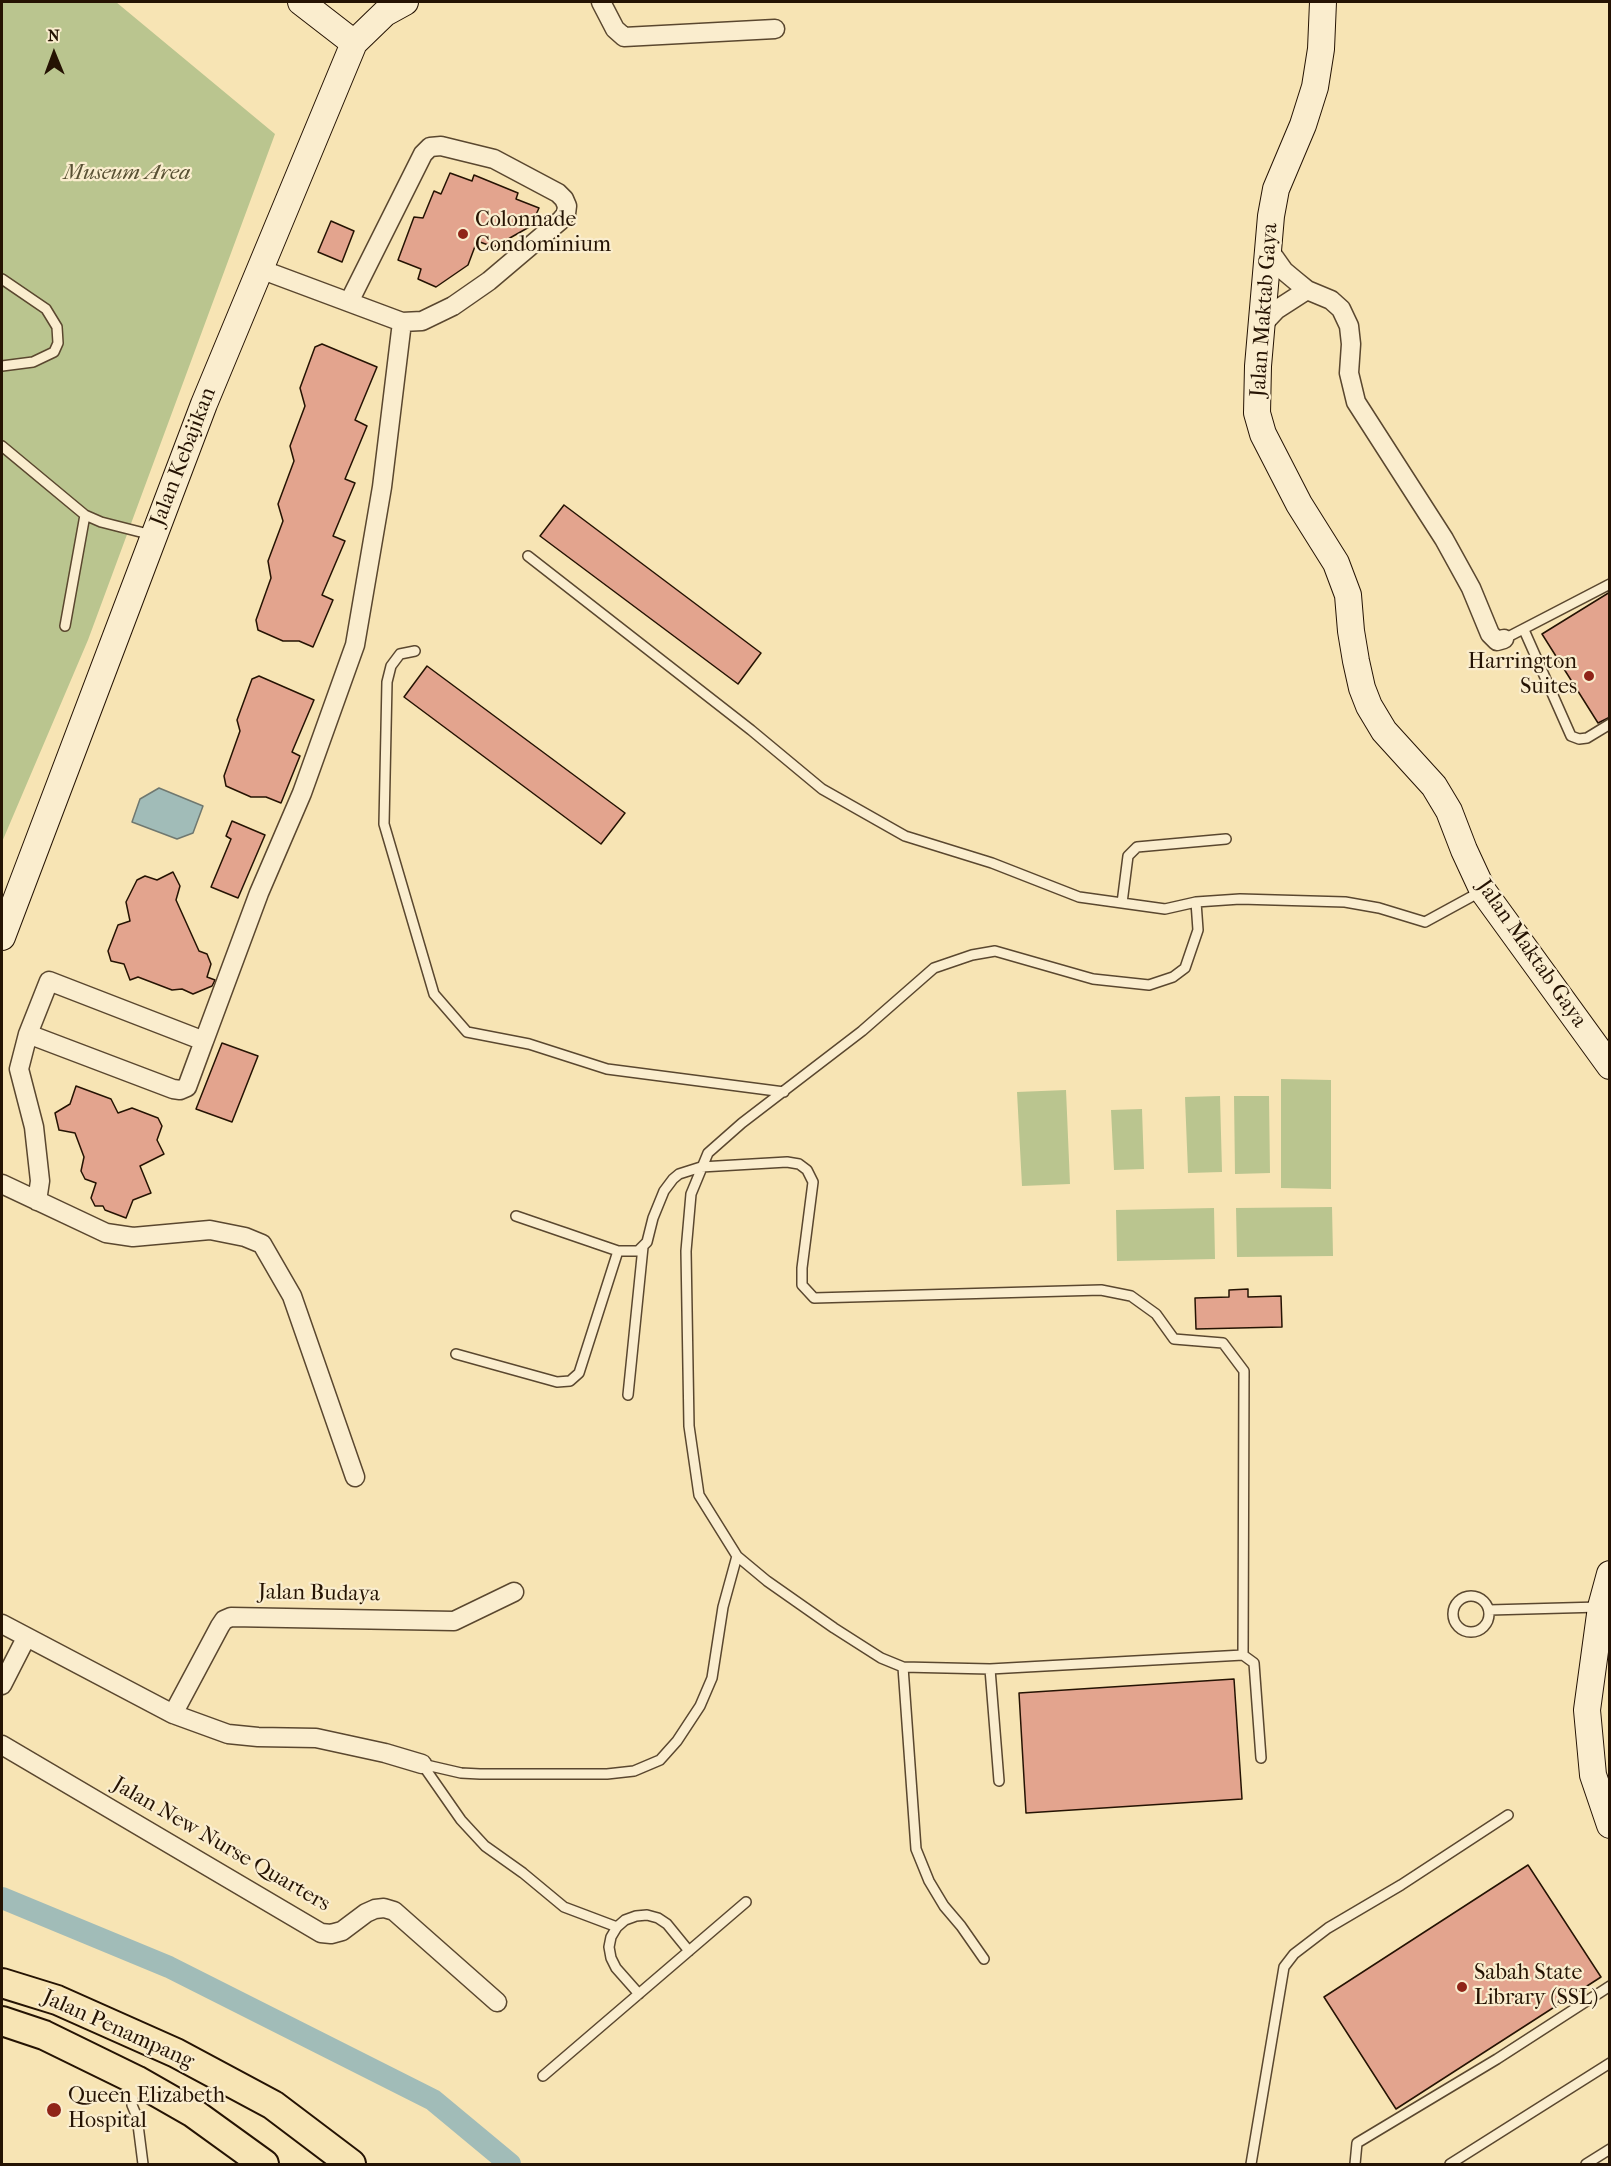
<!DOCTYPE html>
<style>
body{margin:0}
#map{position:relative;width:1611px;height:2166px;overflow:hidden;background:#f7e4b4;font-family:"IM FELL French Canon",serif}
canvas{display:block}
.frame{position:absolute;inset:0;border:3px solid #251303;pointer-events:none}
.north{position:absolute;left:24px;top:24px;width:60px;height:60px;-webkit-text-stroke:4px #faedce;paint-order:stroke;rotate:359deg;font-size:16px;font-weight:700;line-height:24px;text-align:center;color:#251303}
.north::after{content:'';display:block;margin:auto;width:21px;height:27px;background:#251303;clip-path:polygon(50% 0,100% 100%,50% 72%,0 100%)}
</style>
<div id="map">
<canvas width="1611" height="2166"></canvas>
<div class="frame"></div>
<div class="north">N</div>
</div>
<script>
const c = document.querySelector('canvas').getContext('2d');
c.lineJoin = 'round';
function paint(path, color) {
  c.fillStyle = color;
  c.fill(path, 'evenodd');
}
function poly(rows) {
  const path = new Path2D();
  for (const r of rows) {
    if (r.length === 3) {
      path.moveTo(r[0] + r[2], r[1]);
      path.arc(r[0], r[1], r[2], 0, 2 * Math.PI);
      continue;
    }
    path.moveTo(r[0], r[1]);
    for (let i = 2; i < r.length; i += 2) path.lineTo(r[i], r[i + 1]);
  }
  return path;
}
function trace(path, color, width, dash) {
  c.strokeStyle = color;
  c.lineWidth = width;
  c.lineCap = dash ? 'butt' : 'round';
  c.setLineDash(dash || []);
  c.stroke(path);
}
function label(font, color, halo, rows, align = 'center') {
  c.font = font + ' "IM FELL French Canon",serif';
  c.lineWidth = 4.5;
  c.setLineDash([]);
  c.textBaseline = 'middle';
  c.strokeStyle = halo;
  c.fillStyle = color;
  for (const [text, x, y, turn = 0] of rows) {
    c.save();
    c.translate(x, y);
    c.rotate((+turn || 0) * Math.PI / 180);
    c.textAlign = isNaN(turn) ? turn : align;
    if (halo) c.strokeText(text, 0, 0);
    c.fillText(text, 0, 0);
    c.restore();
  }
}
paint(poly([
 [2,2,116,2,275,134,88,640,2,842],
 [1281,1079,1331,1080,1331,1189,1281,1188],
 [1066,1090,1070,1184,1022,1186,1017,1092],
 [1220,1096,1222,1172,1188,1173,1185,1097],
 [1234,1096,1269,1096,1270,1173,1235,1174],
 [1142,1109,1144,1169,1114,1170,1111,1110],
 [1332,1207,1333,1256,1237,1257,1236,1208],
 [1214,1208,1215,1259,1117,1261,1116,1210]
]), '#bac58f');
const water = poly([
 [159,788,203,806,193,833,177,839,132,822,140,799,159,788]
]);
paint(water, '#a1bcb8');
trace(water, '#6f7870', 1.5);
trace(poly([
 [2,1898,169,1967,433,2100,510,2164]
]), '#a1bcb8', 22);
const building = poly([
 [450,173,472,181,474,175,518,193,516,199,539,208,531,226,494,247,477,241,468,265,436,287,418,279,421,269,398,260,414,217,423,218,434,191,441,194,450,173],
 [331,221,354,231,342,262,318,252,331,221],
 [322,344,377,367,355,420,367,426,345,479,355,483,333,536,345,541,322,595,333,600,313,647,299,641,283,641,258,630,256,620,271,578,268,561,283,521,278,504,294,461,290,446,305,406,300,388,315,347,322,344],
 [564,505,761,653,738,684,540,536,564,505],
 [1610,592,1610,717,1598,723,1542,634,1610,592],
 [427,666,625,813,601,844,404,697,427,666],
 [259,676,314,700,292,752,300,756,281,803,266,797,251,797,226,786,224,776,240,731,237,720,252,679,259,676],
 [232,821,265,835,238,898,211,887,231,839,226,836,232,821],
 [173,872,180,886,176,900,199,951,207,954,211,964,207,977,215,980,212,986,193,994,182,989,172,990,138,977,130,980,124,964,111,961,108,951,118,925,130,921,126,902,137,880,145,876,157,880,173,872],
 [222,1043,258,1056,232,1122,196,1109,222,1043],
 [76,1086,111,1099,118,1113,132,1108,158,1118,162,1126,157,1140,164,1154,140,1166,151,1193,133,1200,126,1218,105,1210,103,1206,95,1206,91,1198,96,1183,85,1179,81,1171,84,1157,75,1133,59,1130,55,1113,70,1104,76,1086],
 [1248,1289,1248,1297,1281,1296,1282,1327,1196,1329,1195,1298,1229,1297,1229,1290,1248,1289],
 [1234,1679,1242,1799,1026,1813,1019,1693,1234,1679],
 [1528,1865,1601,1977,1396,2109,1324,1997,1528,1865]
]);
paint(building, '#e3a48e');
trace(building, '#251303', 1.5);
const lane = poly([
 [2,279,46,309,57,327,58,343,54,352,33,362,2,366],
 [2,446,85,515,65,626],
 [85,515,101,522,152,535],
 [528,556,751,730,822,789,905,836,992,863,1079,897,1165,909,1196,902,1240,899,1345,902,1379,908,1425,922,1480,892],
 [1524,630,1571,736,1579,739,1587,738,1610,724],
 [1504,639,1610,584],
 [415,651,400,654,391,666,387,682,384,824,434,994,467,1032,529,1044,607,1069,784,1092],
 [1196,902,1198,930,1185,968,1173,977,1149,985,1093,979,995,951,972,955,934,968,862,1031,742,1123,708,1153,691,1194,686,1251,689,1426,699,1495,737,1556,767,1581,834,1628,881,1658,903,1667,990,1669,1243,1655,1254,1663,1261,1758],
 [1122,903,1128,856,1137,847,1226,839],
 [516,1216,618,1251,638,1251,647,1242,653,1218,664,1191,673,1179,679,1174,701,1167,787,1162,799,1164,807,1170,813,1182,802,1268,802,1285,814,1298,1101,1290,1131,1296,1156,1314,1174,1339,1223,1343,1244,1371,1243,1655],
 [456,1354,557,1382,570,1381,579,1373,618,1251],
 [628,1395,643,1247],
 [1471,1614,18],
 [1489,1610,1600,1607],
 [903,1667,916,1849,929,1881,944,1906,961,1926,984,1959],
 [990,1669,999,1781],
 [422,1764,461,1773,480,1774,607,1774,634,1771,660,1760,677,1741,700,1706,712,1678,723,1607,737,1556],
 [422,1764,461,1820,485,1846,523,1873,564,1907,617,1927],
 [639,1994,616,1968,611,1958,609,1947,611,1937,617,1927,625,1920,636,1916,647,1915,658,1918,667,1924,689,1951],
 [543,2076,746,1902],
 [135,2085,132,2105,137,2117,143,2164],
 [1251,2164,1284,1967,1294,1954,1328,1928,1401,1885,1508,1815],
 [1355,2164,1357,2143,1497,2059,1610,1986],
 [1450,2164,1610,2063],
 [1586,2164,1610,2149]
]);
const street = poly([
 [601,2,615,29,624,37,775,29],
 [1267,247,1284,271,1296,281,1307,290,1331,300,1341,309,1349,326,1351,344,1349,373,1356,402,1444,539,1471,588,1490,634,1497,641,1504,639],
 [260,269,402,322,422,321,453,306,489,281,561,220,566,214,567,206,564,199,558,193,494,159,441,146,430,147,423,154,349,302],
 [1262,325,1276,310,1307,290],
 [28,1034,173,1089,180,1090,187,1087,204,1041,49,981,28,1034,19,1069,34,1127,40,1181,37,1201],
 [204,1041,259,893,302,793,355,645,382,487,402,322],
 [2,1184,106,1233,133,1237,210,1230,245,1237,262,1244,292,1296,355,1477],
 [2,1624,173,1714,228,1734,258,1737,316,1738,385,1753,422,1764],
 [2,1685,26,1638],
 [173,1714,220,1626,224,1620,231,1617,454,1621,514,1592],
 [2,1745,321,1933,331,1934,342,1931,366,1913,375,1909,384,1908,394,1911,497,2002]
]);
const secondary = poly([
 [301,2,354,43],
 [1323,2,1321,49,1315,87,1303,125,1276,189,1271,216,1258,366,1257,413,1263,434,1299,504,1336,563,1348,595,1351,631,1356,661,1362,688,1369,706,1384,731,1434,786,1449,811,1464,850,1483,891,1610,1066],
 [2,937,204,404,354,43,385,13,405,2],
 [1610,1574,1601,1607,1587,1710,1593,1775,1610,1825]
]);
const primary = poly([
 [2,1983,57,2000,176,2053,273,2105,351,2164],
 [2,2021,44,2035,136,2080,192,2112,264,2164]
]);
trace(lane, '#5a472f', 12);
trace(street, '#5a472f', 21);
trace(secondary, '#251303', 28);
trace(primary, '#251303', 32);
trace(lane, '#faedce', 9);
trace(street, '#faedce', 18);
trace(secondary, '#faedce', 26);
trace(primary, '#f7e4b4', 28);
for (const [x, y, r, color] of [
 [463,234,6,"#8f2418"],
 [1589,676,6,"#8f2418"],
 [1462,1987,6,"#8f2418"],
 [54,2110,8,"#8f2418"]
]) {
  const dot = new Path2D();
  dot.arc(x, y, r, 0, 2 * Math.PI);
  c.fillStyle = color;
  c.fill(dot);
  trace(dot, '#faedce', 2);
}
label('italic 22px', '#595134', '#faedce', [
 ["Museum Area",127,174]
]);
label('22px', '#251303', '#faedce', [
 ["Colonnade",475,221],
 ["Condominium",475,246],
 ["Harrington",1577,663,"right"],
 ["Suites",1577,688,"right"],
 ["Sabah State",1474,1974],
 ["Library (SSL)",1474,1999],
 ["Queen Elizabeth",68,2097],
 ["Hospital",68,2122]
], 'left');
label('22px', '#251303', '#faedce', [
 ["Jalan Maktab Gaya",1265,310,-86],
 ["Jalan Kebajikan",184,457,-69],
 ["Jalan Maktab Gaya",1531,954,55],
 ["Jalan Budaya",319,1594,1],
 ["Jalan New Nurse Quarters",221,1845,30],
 ["Jalan Penampang",118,2030,24]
]);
</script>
